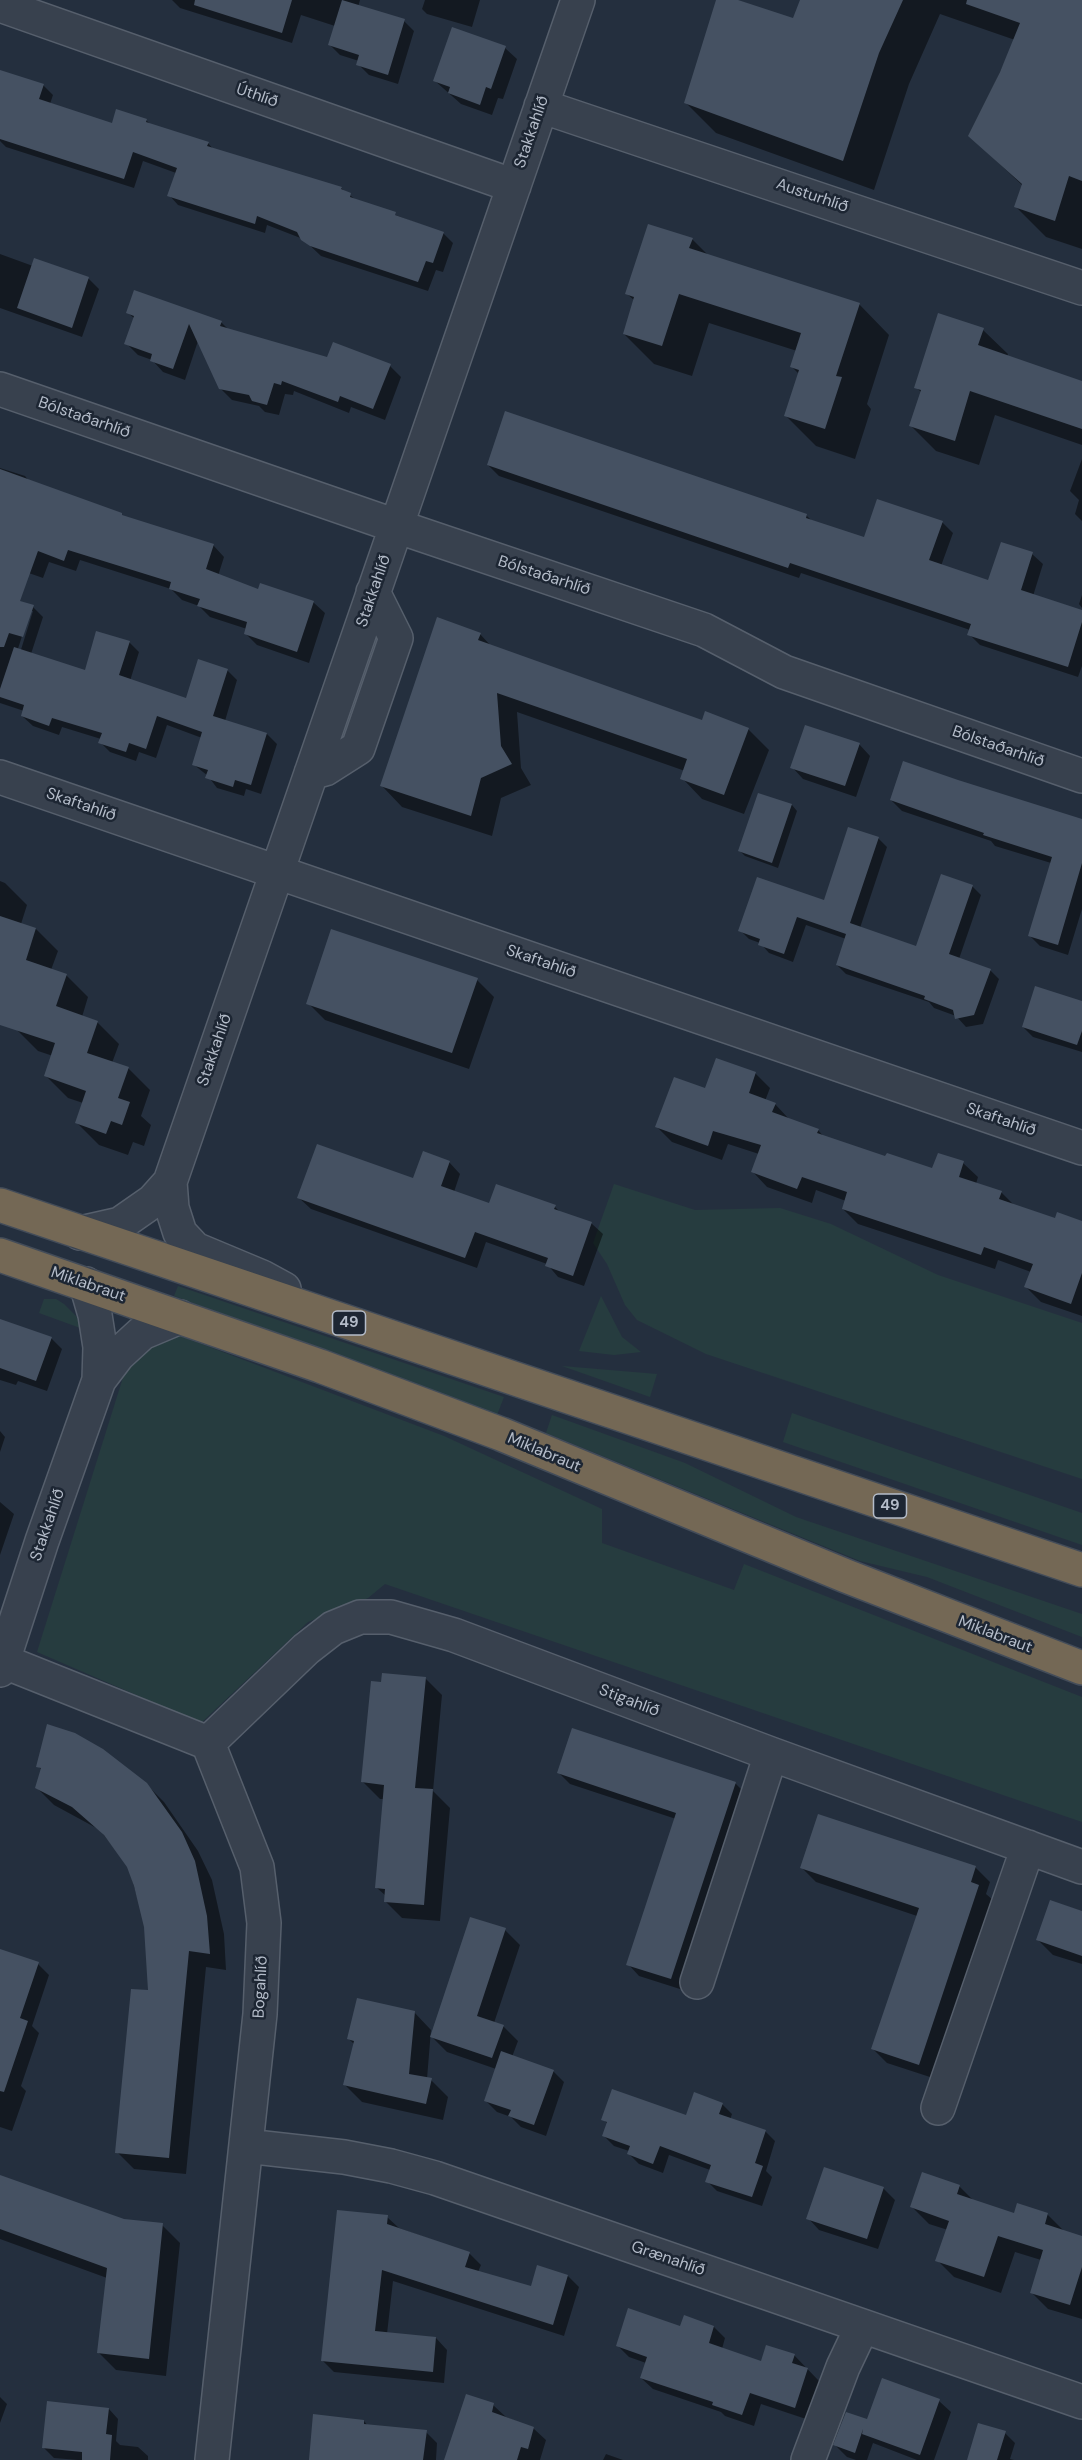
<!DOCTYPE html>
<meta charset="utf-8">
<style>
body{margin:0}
canvas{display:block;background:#242f3e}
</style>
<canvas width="1082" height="2460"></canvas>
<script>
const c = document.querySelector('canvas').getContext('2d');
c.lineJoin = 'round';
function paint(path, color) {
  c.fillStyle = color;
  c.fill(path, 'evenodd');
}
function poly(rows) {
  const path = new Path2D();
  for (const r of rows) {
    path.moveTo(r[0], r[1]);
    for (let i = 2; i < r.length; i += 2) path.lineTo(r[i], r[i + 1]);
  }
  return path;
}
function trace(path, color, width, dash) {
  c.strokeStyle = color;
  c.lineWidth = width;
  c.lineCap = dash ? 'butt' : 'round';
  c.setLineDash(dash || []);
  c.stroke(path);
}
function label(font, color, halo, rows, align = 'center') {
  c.font = font + ' "DM Sans",sans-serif';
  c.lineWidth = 5;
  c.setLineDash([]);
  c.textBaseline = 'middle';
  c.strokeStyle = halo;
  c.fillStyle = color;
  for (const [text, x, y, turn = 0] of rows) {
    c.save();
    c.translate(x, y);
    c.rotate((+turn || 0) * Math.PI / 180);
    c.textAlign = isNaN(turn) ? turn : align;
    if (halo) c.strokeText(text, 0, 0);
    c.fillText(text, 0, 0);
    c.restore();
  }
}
paint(poly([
 [614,1184,695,1210,780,1208,831,1224,938,1275,1082,1323,1082,1479,706,1354,637,1320,625,1305,607,1264,593,1243],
 [178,1286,504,1397,497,1415,174,1296],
 [601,1296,622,1337,641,1352,614,1355,579,1351],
 [44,1299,56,1299,64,1304,76,1316,83,1329,39,1313],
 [178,1335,444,1436,602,1509,602,1543,734,1590,744,1564,1082,1697,1082,1822,385,1584,368,1598,308,1622,201,1723,37,1652,126,1368,148,1350],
 [562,1366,657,1374,650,1397],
 [792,1413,1082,1513,1082,1545,783,1442],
 [552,1415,685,1463,796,1517,1082,1614,1082,1637,927,1577,860,1561,546,1433]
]), '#263c3f');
paint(poly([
 [172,0,360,0,358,7,404,21,414,31,398,84,369,75,358,64,359,61,340,55,330,45,335,26,301,15,292,43,180,8],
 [425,0,480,0,472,27,427,14,422,9],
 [718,0,733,0,794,20,801,0,1082,0,1082,249,1046,237,1016,207,1023,186,970,136,1015,40,940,14,909,84,874,190,716,133,686,103],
 [505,48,517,59,503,99,498,98,492,115,461,104,435,81],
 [0,71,43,85,53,95,50,104,113,125,146,120,151,125,208,143,214,150,341,188,356,200,443,233,453,243,443,272,436,270,428,291,321,256,303,239,267,225,265,233,178,205,169,195,176,173,143,161,134,188,6,147,0,141],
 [692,239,709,256,859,304,889,335,867,404,871,409,855,459,816,446,786,416,799,374,792,367,797,351,709,323,692,376,654,364,624,334,635,301,627,294],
 [0,254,33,266,35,260,89,279,99,289,82,337,0,308],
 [128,313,221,322,230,331,327,359,390,366,401,377,385,420,351,407,349,413,294,391,293,395,285,394,279,415,265,412,259,406,232,400,220,388,198,341,185,380,163,372,152,360,138,355,126,343,135,319],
 [983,330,1008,354,1007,357,1082,382,1082,445,995,415,979,465,936,451,911,426,922,393,916,387],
 [1082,459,1082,521,1075,514,1079,500,1070,491],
 [488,465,806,515,812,521,865,539,942,522,953,533,941,566,989,582,1032,554,1043,564,1033,596,1082,611,1082,666,1078,677,980,645,969,634,970,630,801,573,799,578,499,476],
 [0,468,25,476,29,481,124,517,213,545,224,557,218,576,259,591,313,602,325,613,309,663,257,645,245,633,247,629,210,617,199,606,182,600,171,589,80,560,76,571,49,562,43,578,23,571,0,545],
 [1082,595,1082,608,1079,604],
 [0,601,33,607,43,617,31,654,86,672,129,642,139,652,130,681,187,700,227,670,237,680,225,721,267,734,277,744,261,794,246,789,244,796,217,788,208,776,193,764,202,738,167,725,156,758,139,752,136,761,110,752,100,742,101,739,62,727,59,735,33,726,22,716,24,711,0,703],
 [30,611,33,611,19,656,16,655],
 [480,634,492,647,703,722,748,729,769,750,744,814,702,799,682,778,685,771,517,712,521,768,531,785,501,798,492,836,402,807,382,786],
 [859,744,870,756,856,797,803,779,792,767],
 [759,794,792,805,797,811,778,868,745,856,740,851],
 [891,800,1082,839,1082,909,1068,955,1040,946,1030,936,1051,863,995,846,991,841,902,811],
 [878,838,887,847,860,928,917,948,972,886,981,895,959,959,990,970,999,979,983,1024,966,1027,956,1016,934,1008,929,1002,846,974,837,965,846,939,806,925,793,962,769,953,760,943,749,939,740,930,825,902],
 [0,881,5,883,27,905,21,924,36,929,58,951,51,970,66,975,88,997,82,1017,97,1022,119,1044,112,1063,128,1068,150,1090,141,1116,151,1125,144,1146,133,1142,128,1155,99,1145,77,1123,83,1103,68,1098,46,1076,53,1056,38,1051,16,1029,0,998],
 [477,980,494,997,469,1069,325,1020,308,1003],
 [1082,1002,1082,1052,1033,1037,1023,1027],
 [755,1073,770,1088,765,1101,775,1104,789,1119,818,1130,825,1138,886,1158,933,1170,963,1163,978,1177,976,1184,1001,1192,1015,1206,1056,1220,1082,1222,1082,1316,1041,1302,1026,1287,1031,1272,998,1260,995,1269,858,1224,843,1209,846,1201,816,1190,812,1203,767,1187,753,1172,759,1154,728,1144,722,1160,672,1142,657,1127,705,1090],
 [449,1162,460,1174,454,1192,490,1205,555,1207,561,1213,591,1223,603,1234,584,1286,558,1277,547,1264,486,1242,477,1268,311,1209,299,1198,414,1180],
 [0,1320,51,1338,62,1349,47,1391,18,1381,16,1385,0,1380],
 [0,1431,5,1437,0,1452],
 [0,1502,14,1514,0,1555],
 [425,1678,442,1695,433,1791,450,1808,440,1921,402,1918,385,1901,386,1896,377,1888,384,1799,380,1799,363,1782,383,1683],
 [573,1730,736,1784,747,1795,683,1990,639,1976,628,1964,676,1819,570,1784,559,1773],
 [38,1766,146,1784,164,1802,198,1851,212,1880,224,1934,226,1970,206,1967,186,2174,134,2169,117,2152,150,1992,146,1927,128,1866,100,1830,54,1805,37,1788,42,1770],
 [975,1867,990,1882,986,1894,993,1900,933,2078,887,2063,873,2049,917,1916,816,1882,802,1868],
 [1082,1912,1082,1964,1053,1955,1038,1940],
 [505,1930,520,1945,494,2023,503,2026,518,2041,512,2057,553,2071,564,2082,546,2136,521,2127,511,2117,497,2112,485,2100,496,2069,447,2052,432,2037],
 [0,1951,38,1964,49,1975,32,2026,39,2033,21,2086,26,2091,12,2131,0,2127],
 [414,2012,431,2030,427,2079,431,2080,448,2097,443,2120,362,2102,345,2085,354,2044,349,2039],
 [722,2104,732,2114,730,2120,765,2131,775,2141,766,2171,772,2177,762,2206,717,2191,707,2181,710,2170,669,2155,663,2173,639,2164,629,2154,629,2151,614,2146,604,2136,608,2124,603,2119,687,2117],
 [0,2177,119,2219,162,2225,180,2243,166,2376,116,2370,98,2352,107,2278,0,2239],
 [959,2186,974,2201,1015,2215,1047,2214,1065,2232,1082,2238,1082,2319,1048,2309,1031,2292,1041,2260,1015,2252,1001,2293,954,2277,937,2260,948,2230,929,2224,912,2207],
 [883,2188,895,2200,878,2249,819,2230,808,2218],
 [387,2217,399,2228,469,2253,481,2265,478,2272,532,2288,568,2276,579,2287,564,2336,393,2281,387,2334,436,2338,447,2350,444,2383,334,2372,322,2360],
 [714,2327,725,2338,722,2349,762,2363,794,2355,819,2381,806,2419,761,2404,754,2426,725,2416,721,2412,653,2389,641,2378,646,2363,629,2357,617,2345,681,2328],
 [0,2397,7,2404,0,2423],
 [939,2401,951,2412,934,2460,917,2460,873,2443,867,2460,856,2460,847,2457,835,2445,868,2421],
 [493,2405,506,2417,533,2428,546,2440,540,2460,451,2460],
 [109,2409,118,2419,116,2441,120,2445,138,2447,148,2456,148,2460,78,2460,54,2458,44,2448],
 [364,2421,368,2426,426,2432,437,2443,436,2460,310,2460],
 [1005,2433,1015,2443,1010,2459,1014,2460,973,2460],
 [606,2454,623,2460,603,2460]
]), '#0007');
paint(poly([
 [195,0,292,0,282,33,194,5],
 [342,0,405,19,388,75,356,65,359,55,328,45],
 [716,0,738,0,793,18,800,0,903,0,879,53,843,161,684,103],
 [967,0,1082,0,1082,181,1069,176,1055,221,1014,207,1022,184,968,136,1000,72,1020,23,966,4],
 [452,27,506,46,491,89,486,87,480,105,448,93,450,87,433,81],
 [0,70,44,84,39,99,112,123,116,109,147,119,146,122,209,142,207,146,342,187,341,189,351,193,350,197,396,212,395,215,444,232,433,263,426,261,418,282,310,246,301,240,297,232,257,216,255,224,167,196,177,168,133,152,124,179,0,139],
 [648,224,693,238,689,248,860,303,836,376,842,377,825,429,784,416,799,370,790,367,801,333,679,294,662,346,623,334,634,297,625,294],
 [34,258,89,277,72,328,17,308],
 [134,290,222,321,220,326,327,357,333,342,391,364,373,409,340,396,338,402,282,381,281,385,274,383,267,405,252,401,249,395,219,389,189,324,173,369,150,361,152,354,124,344,134,316,126,313],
 [938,313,984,328,978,345,1082,381,1082,429,970,391,955,441,909,426,921,390,914,388],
 [505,411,807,514,806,518,864,537,877,499,943,521,929,560,988,580,1001,542,1033,552,1021,590,1082,610,1082,622,1068,667,967,635,971,624,790,563,788,568,487,465],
 [0,469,122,513,122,515,214,544,206,569,258,589,260,583,314,601,297,652,244,634,247,622,197,606,200,599,169,589,171,582,68,550,64,561,38,551,20,601,34,605,23,637,9,633,4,647,0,647],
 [437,617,481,633,478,640,702,720,705,711,749,728,724,795,680,779,687,759,497,693,501,746,512,764,481,778,471,816,380,786],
 [96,631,130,641,119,675,186,698,198,659,228,669,213,716,267,733,251,785,235,780,233,787,205,778,208,770,192,765,202,732,157,716,146,749,129,743,126,752,98,743,102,733,52,718,49,726,21,716,24,705,0,697,0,689,14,647,85,670],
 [805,725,860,743,845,786,790,768],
 [903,761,958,780,1082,819,1082,863,1058,945,1028,936,1052,857,983,835,984,833,890,800],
 [758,793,792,804,772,863,738,851],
 [848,827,879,837,850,923,916,946,941,874,973,885,949,954,991,969,974,1015,955,1019,953,1010,924,999,925,996,836,965,846,934,797,917,784,954,758,945,760,939,738,931,757,877,824,900],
 [0,916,36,928,26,960,67,974,56,1006,98,1021,87,1053,129,1067,118,1098,130,1102,122,1125,111,1121,106,1134,75,1123,86,1091,44,1076,55,1043,0,1025],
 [331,929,478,978,452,1053,306,1004],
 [1035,986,1082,1001,1082,1031,1077,1045,1022,1027],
 [716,1058,756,1072,749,1093,776,1103,772,1112,819,1129,817,1133,885,1156,887,1153,932,1168,938,1153,964,1161,959,1177,1002,1191,999,1199,1055,1218,1057,1212,1082,1221,1082,1273,1071,1304,1024,1287,1033,1264,984,1247,981,1255,842,1209,847,1192,802,1177,797,1189,751,1172,761,1145,713,1131,708,1146,655,1127,674,1077,705,1088],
 [317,1144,413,1178,423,1151,450,1161,441,1186,489,1203,496,1184,556,1205,554,1209,592,1222,573,1276,545,1266,548,1258,475,1232,465,1258,297,1198],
 [0,1319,52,1337,36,1381,0,1368],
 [382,1673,426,1677,415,1788,433,1789,424,1905,384,1902,385,1889,375,1888,384,1785,361,1782,371,1681,381,1682],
 [47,1724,75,1733,103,1749,147,1783,182,1832,195,1861,207,1916,210,1954,189,1951,169,2158,115,2153,131,1989,148,1990,144,1927,134,1886,127,1867,104,1835,72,1807,35,1788,41,1768,36,1767],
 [572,1728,736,1782,671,1979,626,1965,676,1813,557,1773],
 [818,1814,976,1866,971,1882,979,1885,919,2065,871,2049,919,1908,800,1868],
 [1050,1900,1082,1911,1082,1956,1036,1940],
 [470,1917,506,1928,477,2016,504,2025,492,2058,430,2037],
 [0,1949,39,1962,20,2018,28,2021,4,2092,0,2091],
 [357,1998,415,2011,409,2074,432,2078,426,2104,343,2085,354,2041,347,2039],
 [501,2051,554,2070,534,2125,508,2116,511,2110,484,2101],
 [612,2089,686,2115,694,2092,723,2103,719,2114,766,2130,755,2163,763,2166,752,2197,705,2182,711,2165,660,2146,653,2164,627,2154,630,2146,602,2136,607,2122,601,2120],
 [824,2167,884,2187,867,2239,806,2219],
 [922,2172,960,2185,957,2194,1014,2213,1017,2203,1048,2213,1045,2224,1082,2236,1082,2267,1070,2305,1030,2293,1043,2250,998,2236,984,2277,935,2261,949,2221,910,2207],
 [0,2175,124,2219,163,2223,149,2359,97,2353,107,2268,0,2229],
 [337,2210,388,2215,387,2224,470,2252,465,2267,531,2286,537,2265,568,2275,553,2325,382,2270,375,2331,436,2337,433,2372,321,2361],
 [628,2308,680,2326,684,2315,714,2326,709,2343,761,2361,766,2345,795,2354,792,2363,808,2368,795,2408,750,2393,742,2415,712,2405,713,2402,640,2378,647,2357,616,2346],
 [882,2378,940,2399,920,2455,862,2434,863,2429,855,2453,833,2445,846,2412,867,2419],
 [466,2394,494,2403,492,2412,534,2427,528,2449,521,2447,517,2460,444,2460],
 [47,2401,109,2408,106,2434,112,2435,110,2460,82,2460,82,2452,42,2448],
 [313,2414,364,2420,364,2424,427,2430,423,2460,309,2460],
 [978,2423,1006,2431,997,2460,967,2460]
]), '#455162');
const minor = poly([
 [0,5,514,186],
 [541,106,1082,288],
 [0,389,396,526,704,630,784,672,1082,776],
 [311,773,325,769,358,748,396,638,373,592],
 [0,777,1082,1148],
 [170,1182,172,1208,180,1233,195,1249,262,1277,284,1289],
 [80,1233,120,1224,153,1201,170,1182,578,0],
 [86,1284,95,1315,100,1347,99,1380],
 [0,1660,208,1743,257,1867,264,1923,260,2014,212,2460],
 [0,1670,42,1541,99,1380,118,1355,142,1333,180,1317],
 [208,1743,306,1649,333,1628,360,1617,391,1617,454,1635,771,1754,1082,1867],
 [697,1982,771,1754],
 [938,2108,1028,1847],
 [246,2146,344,2157,391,2166,435,2178,1082,2402],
 [808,2460,843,2367,862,2327]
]);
const highway = poly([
 [0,1205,1082,1570],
 [0,1255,320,1366,501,1434,846,1576,1082,1668]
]);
trace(minor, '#565f6c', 36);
trace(highway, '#434c59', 36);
trace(minor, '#38414e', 33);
trace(highway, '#746855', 33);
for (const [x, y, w] of [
 [349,1323,33],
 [890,1506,33]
]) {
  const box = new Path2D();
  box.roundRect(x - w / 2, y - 12, w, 24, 4.5);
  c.fillStyle = '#1d2633';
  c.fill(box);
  trace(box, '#b4bcc9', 1.5);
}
label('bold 15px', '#b4bcc9', null, [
 ["49",349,1323],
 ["49",890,1506]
]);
label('16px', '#b4bcc9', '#1d2633', [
 ["Úthlíð",257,96,19],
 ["Stakkahlíð",532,132,-71],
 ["Austurhlíð",812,196,19],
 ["Bólstaðarhlíð",84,418,19],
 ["Bólstaðarhlíð",544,576,18],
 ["Stakkahlíð",374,591,-71],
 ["Bólstaðarhlíð",998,747,19],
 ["Skaftahlíð",81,805,19],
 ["Skaftahlíð",541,962,19],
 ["Stakkahlíð",215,1050,-71],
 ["Skaftahlíð",1001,1120,19],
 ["Miklabraut",88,1285,19],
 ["Miklabraut",544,1453,23],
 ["Stakkahlíð",48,1525,-71],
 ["Miklabraut",995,1635,21],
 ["Stigahlíð",629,1701,21],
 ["Bogahlíð",261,1987,-87],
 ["Grænahlíð",668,2259,19]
]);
</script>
